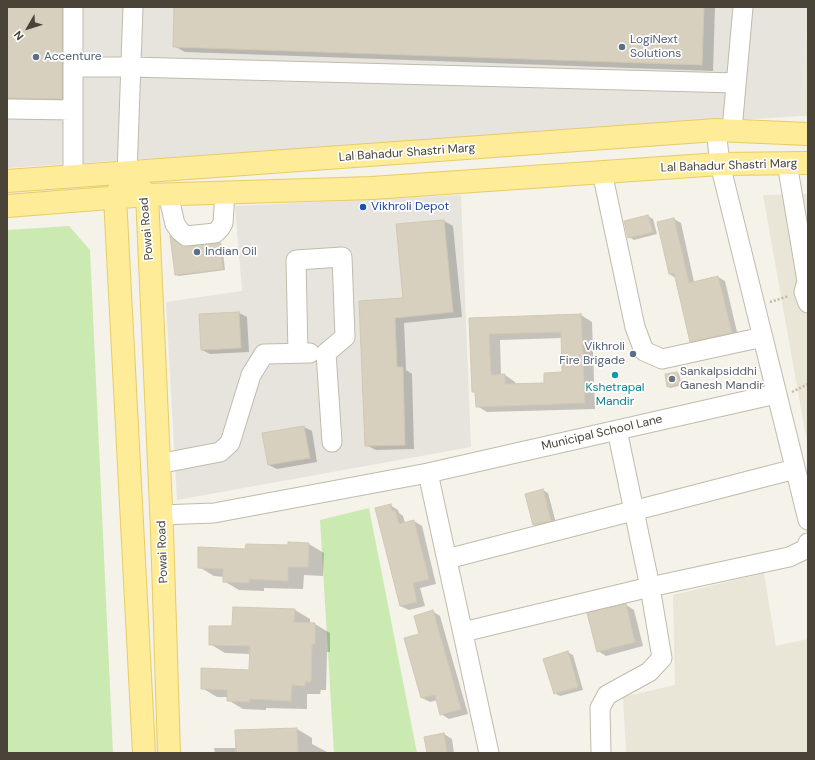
<!DOCTYPE html>
<style>
body{margin:0}
#map{position:relative;width:815px;height:760px;overflow:hidden;background:#f5f2e9;font-family:"DM Sans",sans-serif}
canvas{display:block}
.frame{position:absolute;inset:0;border:8px solid #494437;pointer-events:none}
.north{position:absolute;left:8px;top:8px;width:40px;height:40px;-webkit-text-stroke:3px #fff;paint-order:stroke;rotate:231deg;font-size:11px;font-weight:700;line-height:16px;text-align:center;color:#494437}
.north::after{content:'';display:block;margin:auto;width:14px;height:18px;background:#494437;clip-path:polygon(50% 0,100% 100%,50% 72%,0 100%)}
</style>
<div id="map">
<canvas width="815" height="760"></canvas>
<div class="frame"></div>
<div class="north">N</div>
</div>
<script>
const c = document.querySelector('canvas').getContext('2d');
c.lineJoin = 'round';
function paint(path, color) {
  c.fillStyle = color;
  c.fill(path, 'evenodd');
}
function poly(rows) {
  const path = new Path2D();
  for (const r of rows) {
    path.moveTo(r[0], r[1]);
    for (let i = 2; i < r.length; i += 2) path.lineTo(r[i], r[i + 1]);
  }
  return path;
}
function trace(path, color, width, dash) {
  c.strokeStyle = color;
  c.lineWidth = width;
  c.lineCap = dash ? 'butt' : 'round';
  c.setLineDash(dash || []);
  c.stroke(path);
}
function label(font, color, halo, rows, align = 'center') {
  c.font = font + ' "DM Sans",sans-serif';
  c.lineWidth = 3.5;
  c.setLineDash([]);
  c.textBaseline = 'middle';
  c.strokeStyle = halo;
  c.fillStyle = color;
  for (const [text, x, y, turn = 0] of rows) {
    c.save();
    c.translate(x, y);
    c.rotate((+turn || 0) * Math.PI / 180);
    c.textAlign = isNaN(turn) ? turn : align;
    if (halo) c.strokeText(text, 0, 0);
    c.fillText(text, 0, 0);
    c.restore();
  }
}
paint(poly([
 [807,7,808,116,801,116],
 [808,194,808,448,763,195],
 [764,573,776,646,808,639,808,753,626,753,623,697,675,685,673,595]
]), '#e9e5d7');
paint(poly([
 [7,7,807,7,801,116,7,168],
 [461,195,471,447,177,500,166,302,242,291,235,206]
]), '#e7e4de');
paint(poly([
 [69,226,90,250,113,753,7,753,7,230],
 [369,508,417,753,334,753,320,520]
]), '#cbeab1');
paint(poly([
 [7,7,75,7,72,104,7,112],
 [175,7,715,7,713,71,185,52,174,46],
 [648,216,653,219,657,234,634,240,629,237],
 [674,219,681,223,694,282,718,277,725,281,738,336,698,345,691,341,676,278,669,274],
 [444,221,453,226,462,317,404,323,406,370,412,374,414,449,376,450,366,445,360,301,404,299],
 [220,243,222,245,225,270,179,276,176,275,184,248],
 [239,313,247,317,249,352,210,354,202,350],
 [581,315,592,322,595,409,487,412,477,406,476,393,473,392,470,319],
 [562,338,563,373,545,384,516,384,515,382,505,375,501,375,500,340],
 [677,373,679,374,682,385,670,388,668,386],
 [304,427,312,431,317,462,277,469,269,465],
 [543,490,548,493,556,523,539,528,534,525],
 [390,505,398,510,399,513,403,516,405,523,414,521,422,526,436,584,420,588,425,606,409,610,400,606],
 [309,544,324,553,323,576,304,575,303,589,264,588,264,591,239,590,224,581,224,577,214,576,199,567,246,550],
 [626,605,634,610,643,646,606,656,598,651],
 [295,610,310,619,310,624,315,624,330,633,330,652,327,652,326,690,321,690,320,694,307,694,307,709,266,708,266,710,243,709,228,700,228,697,217,697,202,688,250,671,251,654,225,653,210,644,233,627],
 [432,611,440,616,468,714,449,719,441,714,437,700,430,702,422,698,421,634],
 [567,652,573,655,583,690,560,696,554,693],
 [297,729,312,738,312,744,329,753,215,753,214,748,237,748],
 [444,734,452,739,454,753,463,753,428,753]
]), '#0003');
const building = poly([
 [7,7,62,7,62,99,7,98,7,7],
 [174,7,704,7,702,65,173,47,174,7],
 [648,215,653,232,628,238,624,221,648,215],
 [674,218,689,283,718,276,732,333,690,342,674,273,669,274,657,222,674,218],
 [444,220,453,312,395,318,397,367,403,367,405,445,365,446,359,301,403,298,396,224,444,220],
 [170,236,183,247,220,242,223,269,175,275,170,236],
 [239,312,241,348,201,350,199,314,239,312],
 [581,314,585,403,476,407,475,392,472,392,469,318,581,314],
 [561,332,562,372,544,373,544,383,505,384,505,374,491,375,489,334,561,332],
 [677,372,680,384,667,387,665,374,677,372],
 [304,426,310,458,268,465,262,433,304,426],
 [543,489,551,521,533,525,525,494,543,489],
 [391,504,392,511,395,510,399,524,414,520,429,579,413,583,417,602,400,606,375,508,391,504],
 [288,542,309,543,308,567,288,567,288,581,249,579,249,583,223,582,223,569,198,568,198,547,245,549,246,544,288,545,288,542],
 [626,604,635,642,597,652,587,613,626,604],
 [233,607,295,609,294,622,315,623,315,644,312,644,311,682,305,682,305,686,292,685,291,701,250,699,250,702,227,701,227,690,201,689,201,668,249,670,250,646,209,645,209,626,232,626,233,607],
 [433,610,461,709,440,715,435,695,421,698,404,638,419,634,414,616,433,610],
 [568,651,578,687,554,694,543,659,568,651],
 [297,728,298,753,236,753,235,730,297,728],
 [444,733,447,753,427,753,424,737,444,733]
]);
paint(building, '#d7d0be');
trace(building, '#d2c8b1', 1);
const minor = poly([
 [73,67,131,67,736,83],
 [7,109,73,110],
 [716,130,720,164,808,520],
 [732,130,743,7],
 [787,163,807,281,804,292,808,303],
 [602,172,635,327,644,351,662,359,763,337],
 [127,174,133,7],
 [73,177,73,7],
 [168,194,175,224,180,231,186,236,215,233,220,228,223,223,225,192],
 [298,353,296,260,342,257,345,337,326,353,332,442],
 [158,464,220,452,230,443,251,375,264,354,310,353],
 [428,473,489,753],
 [161,515,214,513,428,473,776,394],
 [447,559,795,469],
 [463,632,650,587,617,430],
 [601,753,600,708,607,695,649,672,662,658,650,587,789,557,806,549,808,543]
]);
const major = poly([
 [7,181,716,130,808,134],
 [122,184,115,197,144,753],
 [137,185,147,195,162,530,169,753],
 [7,206,147,195,372,188,720,164,808,163]
]);
trace(minor, '#c1bbab', 21);
trace(major, '#e7cc66', 24);
trace(poly([
 [770,302,789,296],
 [792,392,808,384]
]), '#c3b99c', 2.5, [2, 2]);
trace(minor, '#fff', 19);
trace(major, '#ffec98', 22);
for (const [x, y, r, color] of [
 [622,47,4,"#5c6f8a"],
 [36,57,4,"#5c6f8a"],
 [363,207,4,"#1a4fb4"],
 [197,252,4,"#5c6f8a"],
 [633,354,4,"#5c6f8a"],
 [615,375,4,"#0f9aa8"],
 [672,379,4,"#6b7280"]
]) {
  const dot = new Path2D();
  dot.arc(x, y, r, 0, 2 * Math.PI);
  c.fillStyle = color;
  c.fill(dot);
  trace(dot, '#fff', 1.5);
}
label('12px', '#4e5e75', '#fff', [
 ["LogiNext",630,40],
 ["Solutions",630,54],
 ["Accenture",44,57],
 ["Indian Oil",205,252],
 ["Vikhroli",625,347,"right"],
 ["Fire Brigade",625,361,"right"]
], 'left');
label('12px', '#494437', '#fff', [
 ["Lal Bahadur Shastri Marg",407,153,-4],
 ["Lal Bahadur Shastri Marg",729,166,-2],
 ["Powai Road",147,229,-95],
 ["Municipal School Lane",602,433,-13],
 ["Powai Road",163,552,-92]
]);
label('12px', '#164399', '#fff', [
 ["Vikhroli Depot",371,207]
], 'left');
label('12px', '#5b616d', '#fff', [
 ["Sankalpsiddhi",680,372],
 ["Ganesh Mandir",680,386]
], 'left');
label('12px', '#0d838f', '#fff', [
 ["Kshetrapal",615,388],
 ["Mandir",615,402]
]);
</script>
